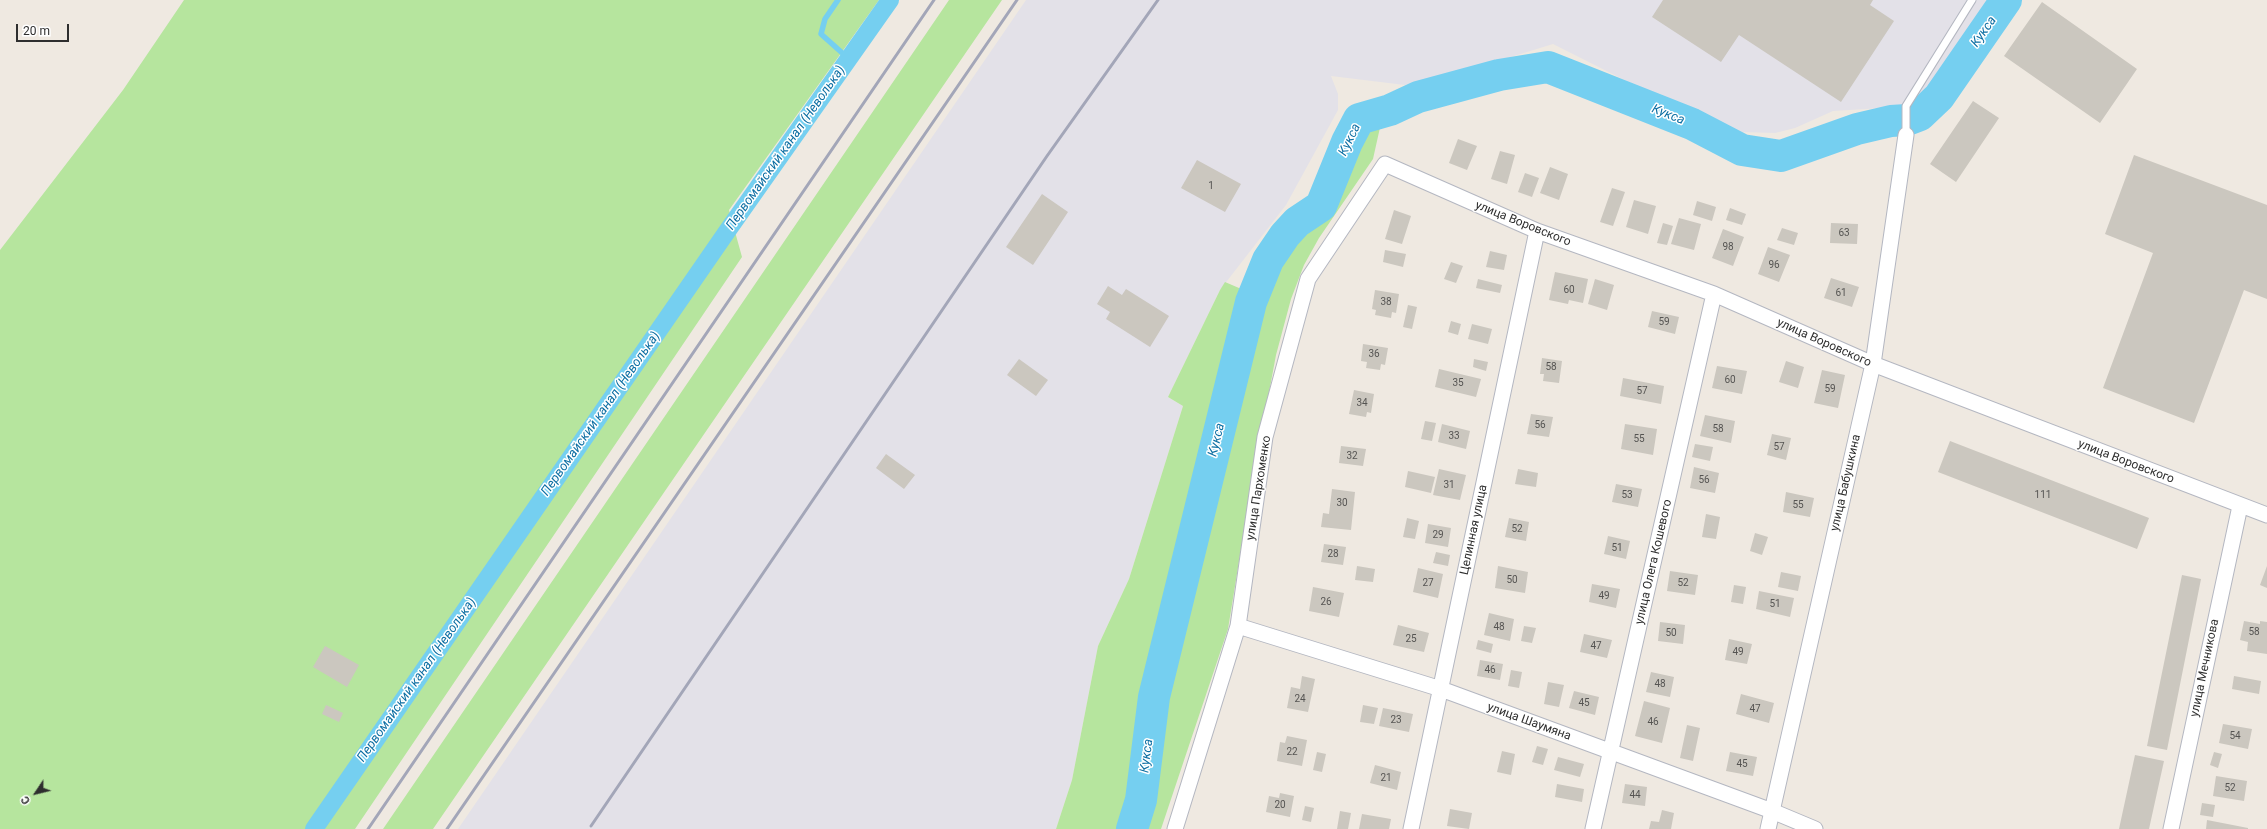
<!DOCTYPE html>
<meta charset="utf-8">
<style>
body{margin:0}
#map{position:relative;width:2267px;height:829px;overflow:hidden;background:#efe9e1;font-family:Roboto,sans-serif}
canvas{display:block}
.north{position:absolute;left:16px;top:773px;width:40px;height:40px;-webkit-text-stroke:3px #fff;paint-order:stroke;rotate:235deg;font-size:11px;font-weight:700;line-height:16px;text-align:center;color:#2e2e2e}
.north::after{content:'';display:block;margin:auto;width:14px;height:18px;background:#2e2e2e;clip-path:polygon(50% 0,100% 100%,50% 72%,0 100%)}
.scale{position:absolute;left:16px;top:24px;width:53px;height:18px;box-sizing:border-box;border:2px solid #2e2e2e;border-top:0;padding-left:5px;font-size:12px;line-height:14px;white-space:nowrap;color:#2e2e2e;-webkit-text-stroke:3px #fff;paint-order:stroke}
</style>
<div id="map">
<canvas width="2267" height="829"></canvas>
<div class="north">С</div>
<div class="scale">20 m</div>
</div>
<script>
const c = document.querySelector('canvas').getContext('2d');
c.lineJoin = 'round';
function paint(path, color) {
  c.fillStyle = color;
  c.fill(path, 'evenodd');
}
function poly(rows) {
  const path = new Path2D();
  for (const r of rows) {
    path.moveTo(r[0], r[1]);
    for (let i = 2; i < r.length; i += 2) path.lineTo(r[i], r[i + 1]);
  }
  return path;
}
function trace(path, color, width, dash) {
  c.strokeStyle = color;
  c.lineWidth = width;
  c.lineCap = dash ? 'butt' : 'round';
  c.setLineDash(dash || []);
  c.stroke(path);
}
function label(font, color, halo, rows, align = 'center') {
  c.font = font + ' Roboto,sans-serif';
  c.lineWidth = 3;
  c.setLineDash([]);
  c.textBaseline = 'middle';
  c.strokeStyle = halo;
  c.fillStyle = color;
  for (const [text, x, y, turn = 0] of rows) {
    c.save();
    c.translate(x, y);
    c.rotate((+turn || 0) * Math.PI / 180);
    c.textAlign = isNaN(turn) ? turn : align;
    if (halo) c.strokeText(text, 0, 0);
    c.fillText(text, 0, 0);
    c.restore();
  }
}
paint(poly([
 [1026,0,1988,0,1924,101,1915,106,1833,111,1795,128,1775,133,1742,132,1688,112,1553,44,1436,80,1405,85,1331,76,1338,94,1338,110,1286,205,1220,290,1168,397,1183,406,1129,579,1098,646,1072,780,1056,829,458,829]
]), '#e3e1e8');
paint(poly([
 [184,0,879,0,729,210,742,257,355,829,0,829,0,250,123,90],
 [949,0,1002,0,433,829,383,829],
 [1381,123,1373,159,1319,238,1304,265,1291,299,1276,355,1250,494,1228,629,1161,829,1138,829,1150,785,1164,686,1262,295,1295,237,1324,212,1365,125],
 [1225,282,1246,291,1219,402,1166,594,1148,688,1132,798,1123,829,1056,829,1072,780,1098,646,1129,579,1183,406,1168,397,1220,290]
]), '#b6e59e');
trace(poly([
 [838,0,825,19,821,34,849,59]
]), '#75cff0', 5.5);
trace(poly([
 [314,829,728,230,890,0]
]), '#75cff0', 18);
trace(poly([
 [1132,829,1141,800,1154,697,1251,302,1268,260,1285,235,1297,222,1321,206,1347,142,1359,119,1390,110,1418,97,1499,75,1548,67,1692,124,1742,150,1781,156,1857,129,1891,121,1907,120,1920,115,1939,97,2006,0]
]), '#75cff0', 32);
paint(poly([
 [1663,0,1873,0,1870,5,1894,21,1841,102,1739,35,1721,62,1652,17],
 [2042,2,2137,69,2100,123,2004,56],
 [1973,101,1999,118,1956,182,1930,164],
 [1458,139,1477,146,1467,170,1449,163],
 [1500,151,1515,155,1507,184,1491,179],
 [2134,155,2267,205,2267,299,2244,290,2194,423,2103,388,2153,253,2105,234],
 [1197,160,1241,184,1225,212,1181,188],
 [1550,167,1568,174,1559,200,1540,193],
 [1525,173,1539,178,1532,197,1518,192],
 [1612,188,1625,192,1613,226,1600,222],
 [1042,194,1068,212,1033,265,1006,247],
 [1634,200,1656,206,1648,234,1626,227],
 [1697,201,1716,207,1712,221,1693,215],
 [1730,208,1746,214,1742,225,1726,220],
 [1394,210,1411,216,1402,244,1385,239],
 [1679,218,1701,224,1694,250,1671,244],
 [1663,223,1673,226,1667,245,1657,243],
 [1831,223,1858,224,1857,244,1830,243],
 [1782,228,1798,233,1794,245,1777,240],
 [1723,229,1744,237,1733,266,1712,258],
 [1768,247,1790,255,1779,282,1758,274],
 [1385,250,1406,254,1403,267,1383,262],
 [1490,251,1507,255,1504,270,1486,267],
 [1451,262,1463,266,1456,283,1444,279],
 [1555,272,1588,279,1583,303,1569,300,1568,304,1549,300],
 [1831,278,1859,287,1852,307,1824,298],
 [1478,279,1502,285,1500,293,1476,288],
 [1595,279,1614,285,1607,310,1588,304],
 [1108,286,1122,295,1126,289,1169,316,1150,347,1106,319,1110,312,1097,304],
 [1375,290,1399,294,1396,313,1392,312,1391,318,1375,315,1376,310,1372,309],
 [1408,305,1417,307,1412,329,1403,327],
 [1652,311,1679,317,1675,334,1648,327],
 [1451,321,1461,324,1458,335,1448,332],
 [1472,324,1492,329,1488,344,1468,339],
 [1363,344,1388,348,1385,365,1381,364,1380,370,1366,368,1367,362,1361,361],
 [1542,358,1562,361,1559,383,1543,381,1544,374,1540,374],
 [1019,359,1048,380,1036,396,1007,375],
 [1474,359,1488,362,1486,371,1473,367],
 [1786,361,1804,367,1798,388,1779,382],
 [1717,366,1747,371,1742,394,1712,388],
 [1439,369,1481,379,1476,397,1435,387],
 [1822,370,1845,375,1838,408,1814,403],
 [1623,378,1664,386,1661,404,1620,396],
 [1354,390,1374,394,1371,413,1367,412,1366,417,1349,414],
 [1531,414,1553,417,1549,437,1527,434],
 [1705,415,1735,421,1731,443,1700,436],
 [1425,421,1436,423,1432,441,1421,439],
 [1442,424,1470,431,1466,449,1438,442],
 [1625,424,1657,429,1653,455,1621,449],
 [1772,434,1791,438,1786,460,1767,455],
 [1950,441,2149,518,2137,549,1938,472],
 [1695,444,1713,447,1710,461,1692,457],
 [1341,446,1366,449,1363,466,1339,463],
 [886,454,915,475,904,489,876,468],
 [1694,467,1719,473,1715,493,1690,488],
 [1439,469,1466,475,1460,500,1433,495],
 [1518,469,1538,473,1536,487,1515,484],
 [1408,471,1435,477,1431,493,1405,487],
 [1616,484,1642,489,1638,507,1612,502],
 [1332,489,1355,492,1351,530,1321,527,1323,513,1329,514],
 [1786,492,1814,498,1810,517,1783,512],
 [1706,514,1720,517,1716,539,1702,537],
 [1407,518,1419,521,1415,539,1403,537],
 [1509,518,1529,522,1526,541,1505,537],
 [1428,524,1451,528,1448,547,1425,543],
 [1755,533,1768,537,1762,555,1750,551],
 [1608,536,1630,541,1626,559,1604,554],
 [1324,544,1346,547,1343,565,1321,562],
 [1436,552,1450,555,1448,566,1433,563],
 [1357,566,1375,569,1373,582,1355,580],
 [1498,566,1528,572,1525,593,1495,588],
 [2267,566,2267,588,2260,585],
 [1418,568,1443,574,1438,598,1413,592],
 [1670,571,1698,575,1695,595,1667,591],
 [1781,572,1801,576,1798,591,1778,587],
 [2182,575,2201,579,2167,750,2147,746],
 [1592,584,1620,589,1616,608,1589,602],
 [1734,585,1746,587,1743,604,1731,602],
 [1313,587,1344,593,1339,617,1309,611],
 [1759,591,1794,598,1790,617,1756,609],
 [1489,613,1514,619,1510,641,1484,635],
 [2244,621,2260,624,2260,621,2267,622,2267,654,2247,651,2248,642,2240,640],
 [1660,622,1685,625,1683,644,1658,641],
 [1398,625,1429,633,1424,652,1393,645],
 [1524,626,1536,628,1532,643,1521,641],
 [1584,634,1612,640,1607,658,1580,652],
 [1729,639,1752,644,1747,664,1725,660],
 [1478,640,1493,644,1491,653,1476,649],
 [325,646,359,665,347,687,313,667],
 [1480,660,1503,664,1500,680,1477,676],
 [1511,670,1522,672,1519,688,1508,686],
 [1651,672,1674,677,1670,697,1646,692],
 [1302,676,1315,679,1308,712,1287,708,1291,687,1300,689],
 [2234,676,2261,681,2259,694,2232,689],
 [1548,682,1564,685,1559,707,1544,704],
 [1574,691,1599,697,1595,715,1569,708],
 [1741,694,1774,703,1769,723,1736,714],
 [1644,701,1670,708,1662,743,1635,736],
 [326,705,343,713,339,722,322,714],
 [1363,705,1378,708,1374,724,1360,722],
 [1383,708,1413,714,1409,732,1379,726],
 [2223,724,2252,729,2248,749,2219,743],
 [1687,725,1700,728,1693,761,1680,758],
 [1287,736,1307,740,1302,766,1277,761,1280,742,1285,743],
 [1537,746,1548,749,1543,765,1532,762],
 [1502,751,1515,754,1511,775,1497,772],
 [1317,752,1326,754,1322,772,1313,770],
 [1730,752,1757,757,1753,776,1726,771],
 [2214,752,2222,754,2218,768,2210,765],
 [2135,755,2164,761,2149,829,2119,829],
 [1558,757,1584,764,1580,777,1554,770],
 [1375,765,1401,772,1397,790,1370,783],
 [2216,776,2247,781,2244,801,2213,796],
 [1557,784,1584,789,1582,802,1555,797],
 [1625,784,1647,787,1645,806,1622,803],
 [1280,793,1294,796,1290,817,1266,812,1269,796,1279,798],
 [2202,803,2215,805,2213,817,2200,815],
 [1305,806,1314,808,1311,822,1302,820],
 [1450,809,1472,813,1469,829,1447,826],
 [1662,810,1674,813,1671,829,1649,829,1651,821,1659,822],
 [1340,811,1351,813,1348,829,1337,829],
 [1362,814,1391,819,1389,829,1359,829],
 [2207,820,2248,828,2248,829,2206,829]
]), '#cbc7bf');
const service = poly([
 [1906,135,1906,106,1972,0]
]);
const minor = poly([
 [1238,626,1441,689,1772,811,1815,829],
 [1175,829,1238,626,1265,437,1308,279,1385,164,1537,231,1714,294,1873,364,2267,515],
 [1411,829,1537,231],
 [1593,829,1714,294],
 [1768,829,1873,364,1906,135],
 [2171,829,2240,506]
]);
trace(service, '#b4b7c1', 9);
trace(minor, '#b4b7c1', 17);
trace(service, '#fff', 7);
trace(minor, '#fff', 15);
trace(poly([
 [591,826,1047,156,1158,0],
 [368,829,934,0],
 [447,829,1017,0]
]), '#a3a6b8', 3);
label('10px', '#555452', null, [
 ["1",1211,186],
 ["63",1844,233],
 ["98",1728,247],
 ["96",1774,265],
 ["60",1569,290],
 ["61",1841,293],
 ["38",1386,302],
 ["59",1664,322],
 ["36",1374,354],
 ["58",1551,367],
 ["60",1730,380],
 ["35",1458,383],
 ["59",1830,389],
 ["57",1642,391],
 ["34",1362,403],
 ["56",1540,425],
 ["58",1718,429],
 ["33",1454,436],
 ["55",1639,439],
 ["57",1779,447],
 ["32",1352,456],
 ["56",1704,480],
 ["31",1449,485],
 ["53",1627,495],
 ["111",2043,495],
 ["30",1342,503],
 ["55",1798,505],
 ["52",1517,529],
 ["29",1438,535],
 ["51",1617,548],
 ["28",1333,554],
 ["50",1512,580],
 ["27",1428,583],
 ["52",1683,583],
 ["49",1604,596],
 ["26",1326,602],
 ["51",1775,604],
 ["48",1499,627],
 ["58",2254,632],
 ["50",1671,633],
 ["25",1411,639],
 ["47",1596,646],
 ["49",1738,652],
 ["46",1490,670],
 ["48",1660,684],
 ["24",1300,699],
 ["45",1584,703],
 ["47",1755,709],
 ["23",1396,720],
 ["46",1653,722],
 ["54",2235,736],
 ["22",1292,752],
 ["45",1742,764],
 ["21",1386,778],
 ["52",2230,788],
 ["44",1635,795],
 ["20",1280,805]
]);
label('12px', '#2e2e2e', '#fff', [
 ["улица Воровского",1523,224,22],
 ["улица Воровского",1824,343,24],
 ["улица Воровского",2126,462,21],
 ["улица Бабушкина",1846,483,-77],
 ["улица Пархоменко",1259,488,-81],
 ["Целинная улица",1474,530,-78],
 ["улица Олега Кошевого",1654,562,-77],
 ["улица Мечникова",2205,668,-78],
 ["улица Шаумяна",1529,722,20]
]);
label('italic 13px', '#0d6fa3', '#fff', [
 ["Кукса",1984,32,-55],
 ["Кукса",1668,115,22],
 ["Кукса",1350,140,-64],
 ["Первомайский канал (Неволька)",786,148,-55],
 ["Первомайский канал (Неволька)",601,414,-55],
 ["Кукса",1217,440,-76],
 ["Первомайский канал (Неволька)",417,680,-55],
 ["Кукса",1147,756,-83]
]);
</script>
